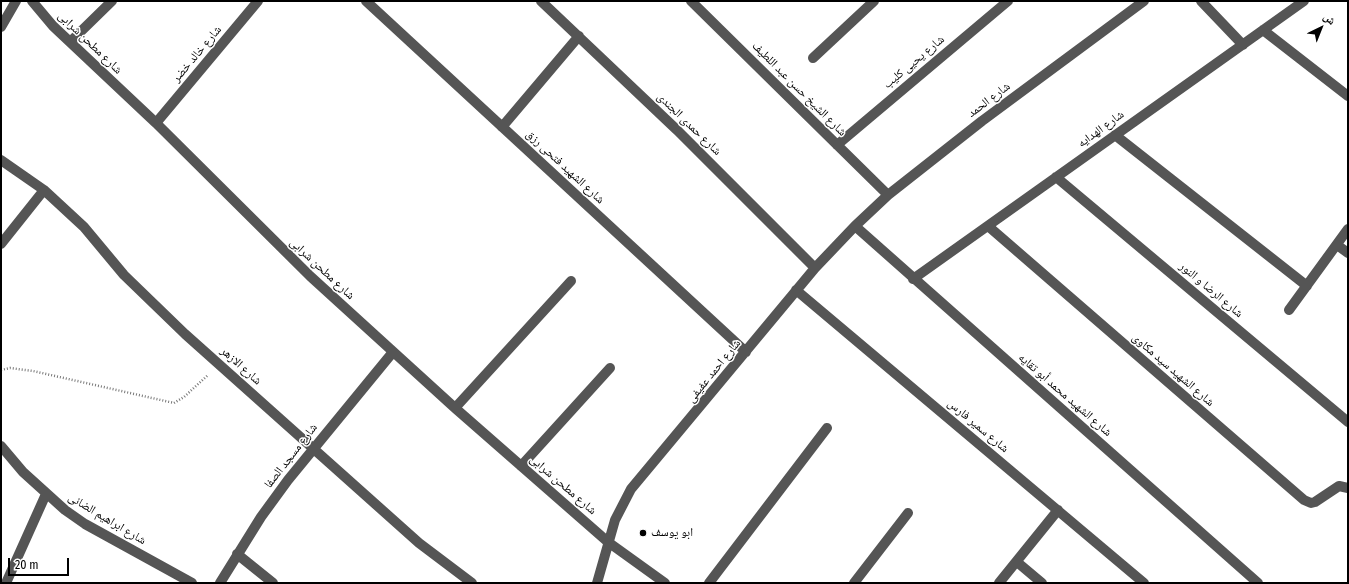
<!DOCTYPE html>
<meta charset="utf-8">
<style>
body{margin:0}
#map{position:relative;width:1349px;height:584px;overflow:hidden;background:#fff;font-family:"Fira Sans Condensed","Noto Naskh Arabic",sans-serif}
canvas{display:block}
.frame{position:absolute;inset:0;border:2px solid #000;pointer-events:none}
.north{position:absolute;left:1301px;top:8px;width:40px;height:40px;-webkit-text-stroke:3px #fff;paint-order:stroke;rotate:43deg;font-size:11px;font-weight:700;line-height:16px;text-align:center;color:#000}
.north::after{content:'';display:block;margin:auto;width:14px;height:18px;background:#000;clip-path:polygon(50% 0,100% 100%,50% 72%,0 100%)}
.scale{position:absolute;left:8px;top:558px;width:61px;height:18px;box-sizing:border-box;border:2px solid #000;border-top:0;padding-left:5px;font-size:12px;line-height:14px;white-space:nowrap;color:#000;-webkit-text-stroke:3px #fff;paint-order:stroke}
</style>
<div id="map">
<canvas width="1349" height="584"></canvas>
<div class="frame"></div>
<div class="north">ش</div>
<div class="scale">20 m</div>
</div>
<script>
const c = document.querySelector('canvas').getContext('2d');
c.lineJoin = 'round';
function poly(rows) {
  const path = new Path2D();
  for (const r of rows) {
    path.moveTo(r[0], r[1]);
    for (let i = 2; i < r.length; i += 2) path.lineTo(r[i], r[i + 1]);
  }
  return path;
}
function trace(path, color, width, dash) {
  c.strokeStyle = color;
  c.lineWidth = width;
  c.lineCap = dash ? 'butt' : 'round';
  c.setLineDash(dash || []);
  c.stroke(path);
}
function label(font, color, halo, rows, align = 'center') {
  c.font = font + ' "Fira Sans Condensed","Noto Naskh Arabic",sans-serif';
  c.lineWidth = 3;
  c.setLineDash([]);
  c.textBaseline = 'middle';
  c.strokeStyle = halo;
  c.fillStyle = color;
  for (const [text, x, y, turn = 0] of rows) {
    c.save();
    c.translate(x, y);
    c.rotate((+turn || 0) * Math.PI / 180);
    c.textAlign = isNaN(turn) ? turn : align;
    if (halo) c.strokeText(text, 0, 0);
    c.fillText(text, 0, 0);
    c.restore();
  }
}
trace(poly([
 [1,370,10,368,33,371,174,403,184,397,208,375]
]), '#777', 2.5, [1, 2]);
trace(poly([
 [32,1,53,26,156,123,310,276,455,408,608,542,665,583],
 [366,1,746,352],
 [541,1,677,130,815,268],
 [691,1,888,195],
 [1201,1,1243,45],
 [1,27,16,1],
 [1263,30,1348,96],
 [70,42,112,1],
 [813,58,874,1],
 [156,123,258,1],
 [502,127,579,36],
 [1115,135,1307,286],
 [837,145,1008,1],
 [1,160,44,190,84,227,124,275,185,334,419,543,472,583],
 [1056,177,1348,422],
 [855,226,1258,583],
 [988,226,1304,500,1311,503,1315,502,1339,486,1348,488],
 [1,244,44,190],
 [1337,245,1348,253],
 [913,279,1304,1],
 [796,290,1144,583],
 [1289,310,1348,229],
 [455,408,571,281],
 [1,446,23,472,65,510,85,524,192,583],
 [521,466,610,368],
 [237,554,273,583],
 [1017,562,1042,583],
 [6,583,46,494],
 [220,583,261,517,288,480,393,352],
 [597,583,615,520,631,489,815,268,855,226,888,195,982,121,1144,1],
 [709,583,827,428],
 [854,583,908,513],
 [999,583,1058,510]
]), '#555', 10);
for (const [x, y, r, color] of [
 [643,533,4,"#000"]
]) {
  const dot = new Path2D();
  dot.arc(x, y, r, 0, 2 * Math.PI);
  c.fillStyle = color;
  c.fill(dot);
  trace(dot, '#fff', 1.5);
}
label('12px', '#000', '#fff', [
 ["شارع مطحن شرابى",90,43,44],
 ["شارع خالد خضر",197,54,-50],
 ["شارع يحيى كليب",914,62,-40],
 ["شارع الشيخ حسن عبد اللطيف",799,89,45],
 ["شارع الحمد",989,100,-37],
 ["شارع حمدى الجندى",689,124,44],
 ["شارع الهدايه",1101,129,-36],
 ["شارع الشهيد فتحى رزق",565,167,43],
 ["شارع مطحن شرابى",322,269,43],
 ["شارع الرضا و النور",1211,290,40],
 ["شارع الازهر",241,366,42],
 ["شارع الشهيد سيد مكاوى",1173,370,41],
 ["شارع احمد عفيفى",714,371,-51],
 ["شارع الشهيد محمد أبو تقايه",1065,395,41],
 ["شارع سمير فارس",978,426,40],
 ["شارع مسجد الصفا",291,456,-52],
 ["شارع مطحن شرابى",563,485,41],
 ["شارع ابراهيم الضانى",107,519,31]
]);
label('12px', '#000', '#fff', [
 ["ابو يوسف",651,533]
], 'left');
</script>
